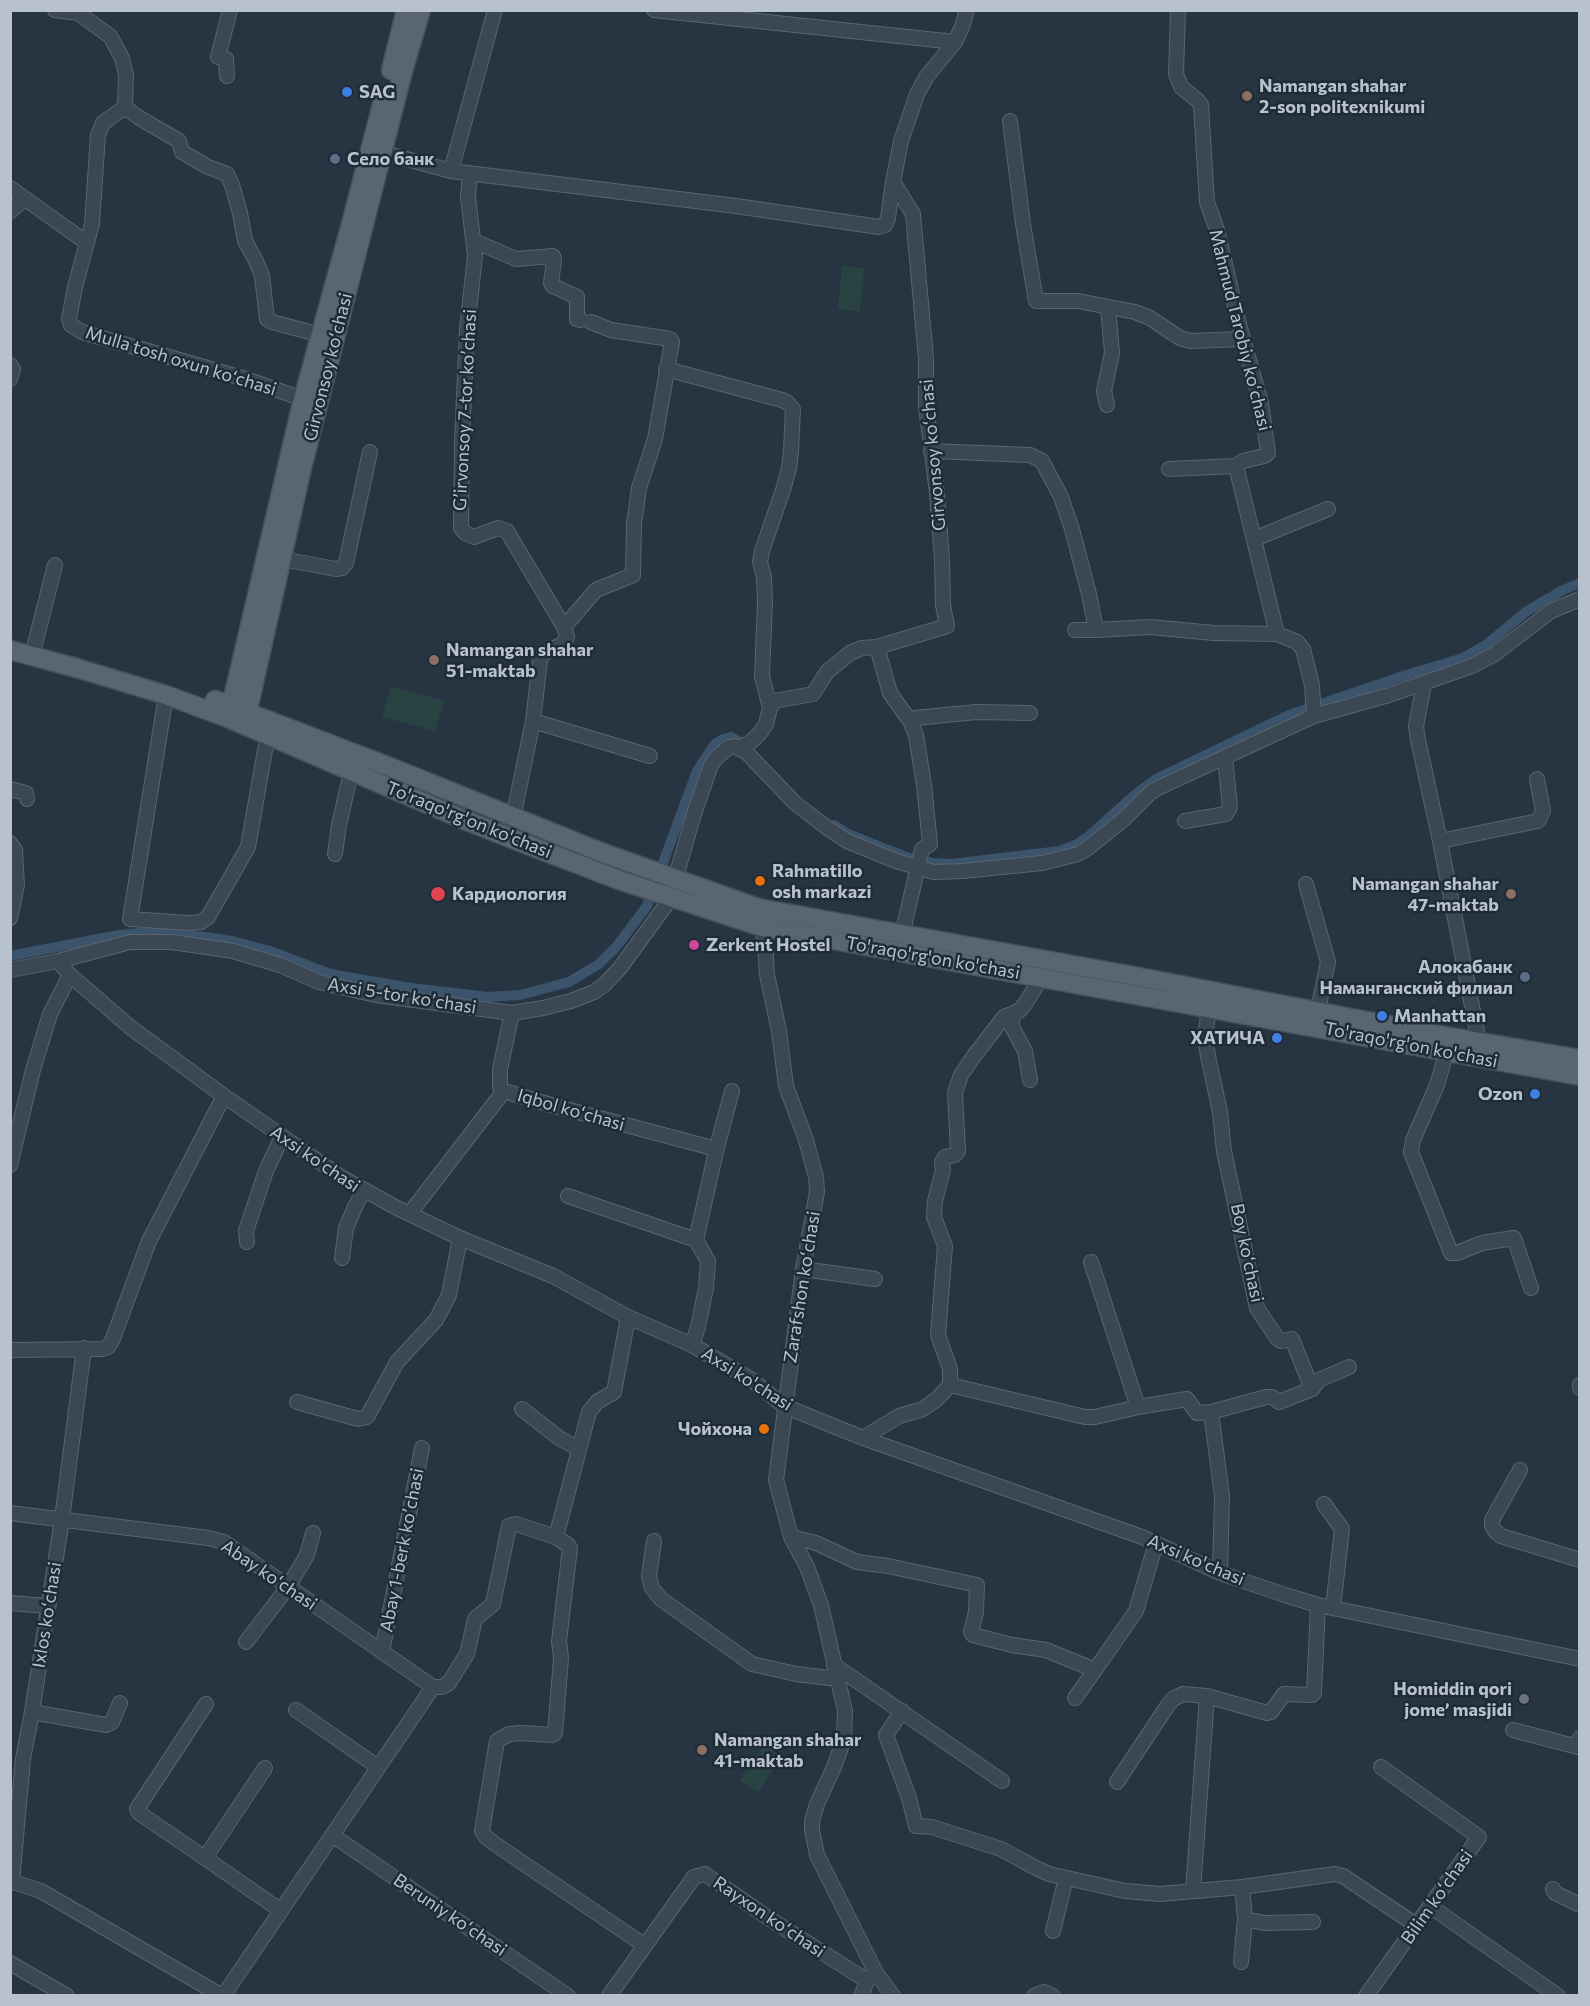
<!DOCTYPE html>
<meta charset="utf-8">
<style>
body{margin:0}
#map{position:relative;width:1590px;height:2006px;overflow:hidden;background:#273542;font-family:Commissioner,sans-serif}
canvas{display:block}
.frame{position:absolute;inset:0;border:12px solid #b8c2cc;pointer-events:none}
</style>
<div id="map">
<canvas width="1590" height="2006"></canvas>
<div class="frame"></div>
</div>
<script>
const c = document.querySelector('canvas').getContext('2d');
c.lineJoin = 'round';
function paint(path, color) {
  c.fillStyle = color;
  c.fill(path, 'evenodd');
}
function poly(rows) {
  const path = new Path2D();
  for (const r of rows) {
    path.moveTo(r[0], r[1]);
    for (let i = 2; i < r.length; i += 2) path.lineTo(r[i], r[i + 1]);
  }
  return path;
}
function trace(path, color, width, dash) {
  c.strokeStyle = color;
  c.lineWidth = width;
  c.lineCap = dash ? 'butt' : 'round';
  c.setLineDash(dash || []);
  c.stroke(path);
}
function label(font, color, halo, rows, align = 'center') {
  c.font = font + ' Commissioner,sans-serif';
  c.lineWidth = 5;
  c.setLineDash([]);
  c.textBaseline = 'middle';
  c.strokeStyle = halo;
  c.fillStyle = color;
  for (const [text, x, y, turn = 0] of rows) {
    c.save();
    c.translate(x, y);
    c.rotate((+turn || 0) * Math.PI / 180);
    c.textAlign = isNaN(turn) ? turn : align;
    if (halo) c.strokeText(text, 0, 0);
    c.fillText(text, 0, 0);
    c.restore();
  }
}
paint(poly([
 [842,266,864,268,860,312,838,309],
 [391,686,444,701,435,731,382,717],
 [764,1744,782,1756,758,1792,740,1780]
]), '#294343');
trace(poly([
 [834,825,848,834,883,848,912,859,932,863,951,864,1060,851,1077,844,1090,835,1137,793,1156,779,1289,715,1403,676,1463,658,1487,644,1527,611,1563,590,1580,583],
 [10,956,119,935,150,932,184,934,232,941,270,951,330,974,411,988,488,997,520,995,569,982,599,964,616,947,647,906,697,771,715,744,723,739,731,737,749,748]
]), '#3c546b', 10);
const minor = poly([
 [55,10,78,13,110,36,122,58,126,75,125,107,103,123,98,135,92,224,75,287,69,319,71,325,82,332,249,380,303,399],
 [654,10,955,42],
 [1178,10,1176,74,1181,87,1197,100,1201,105,1207,202,1217,230,1241,332,1261,403,1268,453,1264,456,1243,461,1236,466,1277,634],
 [227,76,226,59,218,57,230,10],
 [125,107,138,117,179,141,182,152,208,167,227,174,232,185,240,213,245,241,256,261,262,276,267,319,272,322,321,335],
 [1010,121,1023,224,1036,301,1078,301,1135,312,1150,318,1180,338,1190,341,1242,339],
 [373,150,451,171,736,206,879,227,885,225,888,218,893,182],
 [451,171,495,10],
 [470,174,468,197,475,256,467,329,462,442,461,528,465,533,474,537,498,528,507,531,564,627,567,637,563,644,543,654,540,660,533,721,513,818],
 [10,188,83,240,86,244],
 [10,212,24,199],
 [474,241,516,259,553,256,554,260,551,283,553,286,577,297,577,319,581,320],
 [10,365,13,369,10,379],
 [666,369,782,400,788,403,793,409,791,451,789,468,784,487,762,551,760,562,764,577,765,602,762,676,770,708],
 [1107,405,1104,391,1112,353,1108,307],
 [931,451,1030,455,1042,461,1061,497,1072,529,1089,594,1096,630,1150,627,1214,633,1277,634,1297,642,1303,649,1312,685,1314,716],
 [1169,469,1236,466],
 [1254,539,1328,509],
 [282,559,336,569,342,568,346,563,370,452],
 [564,627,596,590,633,575,634,524,639,488,655,439,672,342,670,339,611,330,591,322],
 [1075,630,1096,630],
 [32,656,55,565],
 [1424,684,1416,726,1418,740,1440,841,1479,1042],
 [166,695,130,919,188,923,201,922,208,917,248,847,265,750,270,736],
 [533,721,650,756],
 [910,721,915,718,976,712,1030,713],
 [739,748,752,741,760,733,766,724,770,708,774,701,813,694,827,672,850,653,862,648,877,647],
 [10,789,26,793,27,799],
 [1185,821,1226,814,1230,807,1225,757],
 [1440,841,1538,821,1543,811,1537,779],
 [10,843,15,850,17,885,10,918],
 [335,854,339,825,351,772],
 [675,880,694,814,711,765,717,757,729,747,734,746,746,752,795,803,826,827,847,841,896,861,934,872,963,871,1042,863,1078,854,1088,848,1124,819,1150,793,1160,787,1314,716,1389,695,1472,666,1495,654,1551,611,1580,599],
 [1306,884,1328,962,1318,1010],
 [760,919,765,943,767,975,779,1031,786,1086,806,1140,816,1177,817,1192,803,1269,776,1480,791,1537,807,1567,821,1605,845,1711,844,1739,834,1767,817,1804,812,1821,812,1830,817,1855,876,1973,893,1996],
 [902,935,922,849,930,844,924,785,916,735,910,721,890,693,877,647,947,626,943,605,942,559,937,493,926,406,926,359,913,214,893,182,901,141,917,94,927,76,955,42,962,27,967,10],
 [58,961,70,975,130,1027,224,1096,341,1177,397,1208,460,1238,553,1276,626,1316,692,1345,752,1380,784,1406,863,1438,1142,1537,1220,1573,1288,1596,1318,1605,1580,1659],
 [10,970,58,961,130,942,172,942,233,951,280,965,319,982,376,995,512,1013,543,1008,571,1001,594,992,604,985,620,968,671,898],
 [1209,1008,1205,1037,1208,1056,1220,1112,1224,1151,1257,1308,1277,1338,1281,1341,1292,1339,1312,1389,1279,1402,1272,1397,1266,1397,1211,1412,1222,1496,1220,1573],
 [512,1013,500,1069,500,1087,504,1091,551,1105,716,1149],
 [1014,1013,1011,1025,1025,1051,1030,1080],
 [1447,1051,1437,1085,1413,1140,1411,1152,1451,1253,1457,1253,1482,1243,1514,1238,1531,1288],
 [10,1165,33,1070,50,1014,70,975],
 [568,1196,696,1240],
 [410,1213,504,1091],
 [247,1242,246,1231,266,1171,282,1137],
 [342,1258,346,1228,355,1207,363,1191],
 [1091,1262,1138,1407],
 [803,1269,875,1279],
 [626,1316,627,1323,614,1392,597,1402,589,1412,556,1537,568,1545,570,1548,559,1641,561,1658,555,1733,552,1735,521,1733,509,1734,497,1741,482,1831,485,1836,492,1842,644,1945],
 [692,1345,698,1327,706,1288,708,1261,696,1240,717,1147,732,1091],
 [10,1350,102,1349,108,1347,112,1341,149,1241,224,1096],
 [950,1385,1085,1417,1095,1417,1138,1407,1187,1399,1197,1413,1211,1412],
 [1580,1385,1580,1388],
 [1312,1389,1319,1380,1349,1367],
 [297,1402,358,1419,367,1417,397,1362,436,1320,449,1295,460,1238],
 [522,1409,559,1438,579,1449],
 [863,1438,899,1416,923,1409,938,1398,950,1385,950,1369,938,1335,945,1246,934,1217,935,1201,943,1170,942,1162,945,1157,955,1155,958,1151,955,1093,961,1075,974,1056,1004,1017,1019,1011,1025,1004,1041,978],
 [1520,1470,1492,1520,1492,1526,1495,1531,1501,1536,1580,1560],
 [1324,1504,1342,1529,1333,1608],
 [10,1513,208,1538,224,1542,433,1687],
 [791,1537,816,1543,857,1562,888,1566,977,1585,976,1612,971,1632,973,1635,1012,1645,1046,1650,1095,1670,1136,1611,1156,1543],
 [654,1541,649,1576,652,1588,661,1599,752,1664,796,1674,838,1679],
 [10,1603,48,1606],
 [246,1642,288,1587,307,1555,313,1533],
 [382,1652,422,1448],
 [834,1665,1002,1781],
 [433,1687,442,1687,449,1683,467,1654,475,1619,493,1604,509,1526,516,1524,556,1537],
 [1075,1698,1095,1670],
 [296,1710,378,1767],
 [902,1711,886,1735,909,1798,916,1826,932,1827,1001,1849,1036,1868,1049,1874,1125,1891,1160,1894,1242,1887,1335,1874,1343,1876,1416,1925],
 [32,1712,106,1725,112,1722,120,1703],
 [1513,1730,1578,1747,1580,1738],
 [265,1768,205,1858,280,1910],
 [1117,1782,1168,1705,1173,1699,1183,1694,1207,1696,1267,1713,1271,1712,1284,1694,1312,1695,1314,1693,1318,1605],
 [332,1835,568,1996],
 [205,1858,139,1813,137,1809,206,1704],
 [10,1881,41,1891,222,1996],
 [12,1882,23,1759,32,1712,62,1519,84,1348],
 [1242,1887,1245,1919,1264,1923,1313,1922],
 [1553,1889,1555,1893,1580,1905],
 [1193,1891,1207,1696],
 [1430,1906,1558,1996],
 [1053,1931,1066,1878],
 [1241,1962,1245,1919],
 [10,1963,67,1996],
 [223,1996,433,1687],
 [609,1996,694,1877,705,1874,770,1919,861,1977,868,1979,876,1973],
 [861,1996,868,1979],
 [1034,1996,1044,1992,1053,1996],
 [1366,1996,1479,1837,1381,1767]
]);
const major = poly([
 [391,70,406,10],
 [10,650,80,669,166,695,228,718,467,821,523,843,619,880,762,927,1580,1076],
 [215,700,390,767,603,853,758,908,1134,976,1445,1036,1580,1059],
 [229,715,303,399,351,224,384,97],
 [245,723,301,472,403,71,421,10]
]);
trace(minor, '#59656f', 16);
trace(major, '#45505b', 21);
trace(minor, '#3b4752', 14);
trace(major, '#596672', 18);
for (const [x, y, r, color] of [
 [347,92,6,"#3f7fe0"],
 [1247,96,6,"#8d6e63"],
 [335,159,6,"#5c6f8a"],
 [434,660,6,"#8d6e63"],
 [760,881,6,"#e8710a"],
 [438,894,8,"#e0444e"],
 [1511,894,6,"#8d6e63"],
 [694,945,6,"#d1479c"],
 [1525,977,6,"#5c6f8a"],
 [1382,1016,6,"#3f7fe0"],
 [1277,1038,6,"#3f7fe0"],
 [1535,1094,6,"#3f7fe0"],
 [764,1429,6,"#e8710a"],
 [1524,1699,6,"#6b7280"],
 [702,1750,6,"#8d6e63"]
]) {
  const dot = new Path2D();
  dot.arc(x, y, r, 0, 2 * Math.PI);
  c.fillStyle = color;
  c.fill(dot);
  trace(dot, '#1f2c37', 2);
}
label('bold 18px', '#b8c2cc', '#1f2c37', [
 ["Namangan shahar",1259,86],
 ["2-son politexnikumi",1259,107],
 ["SAG",359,92],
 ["Село банк",347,159],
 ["Namangan shahar",446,650],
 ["51-maktab",446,671],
 ["Rahmatillo",772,871],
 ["osh markazi",772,892],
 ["Namangan shahar",1499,884,"right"],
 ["47-maktab",1499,905,"right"],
 ["Кардиология",452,894],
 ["Zerkent Hostel",706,945],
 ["Алокабанк",1513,967,"right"],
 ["Наманганский филиал",1513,988,"right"],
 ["Manhattan",1394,1016],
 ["ХАТИЧА",1265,1038,"right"],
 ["Ozon",1523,1094,"right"],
 ["Чойхона",752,1429,"right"],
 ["Homiddin qori",1512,1689,"right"],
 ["jome’ masjidi",1512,1710,"right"],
 ["Namangan shahar",714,1740],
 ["41-maktab",714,1761]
], 'left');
label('18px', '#b8c2cc', '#1f2c37', [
 ["Mahmud Tarobiy koʻchasi",1240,330,76],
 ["Mulla tosh oxun koʻchasi",181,361,17],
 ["Girvonsoy koʻchasi",328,367,-76],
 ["Gʼirvonsoy 7-tor koʼchasi",465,410,-87],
 ["Girvonsoy koʻchasi",933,455,-95],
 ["To'raqo'rg'on ko'chasi",469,820,22],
 ["To'raqo'rg'on ko'chasi",933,958,10],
 ["Аxsi 5-tor koʼchasi",402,996,9],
 ["To'raqo'rg'on ko'chasi",1411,1045,11],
 ["Iqbol koʻchasi",571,1110,16],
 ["Axsi ko'chasi",315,1159,34],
 ["Boy koʻchasi",1247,1253,78],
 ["Zarafshon koʻchasi",802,1287,-81],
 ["Axsi ko'chasi",747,1379,32],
 ["Аbay 1-berk koʼchasi",402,1550,-79],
 ["Axsi ko'chasi",1196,1560,23],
 ["Abay koʻchasi",269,1575,34],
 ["Ixlos koʻchasi",47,1615,-81],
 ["Bilim koʻchasi",1437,1897,-55],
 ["Beruniy koʻchasi",450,1915,34],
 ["Rayxon koʻchasi",769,1917,34]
]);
</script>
